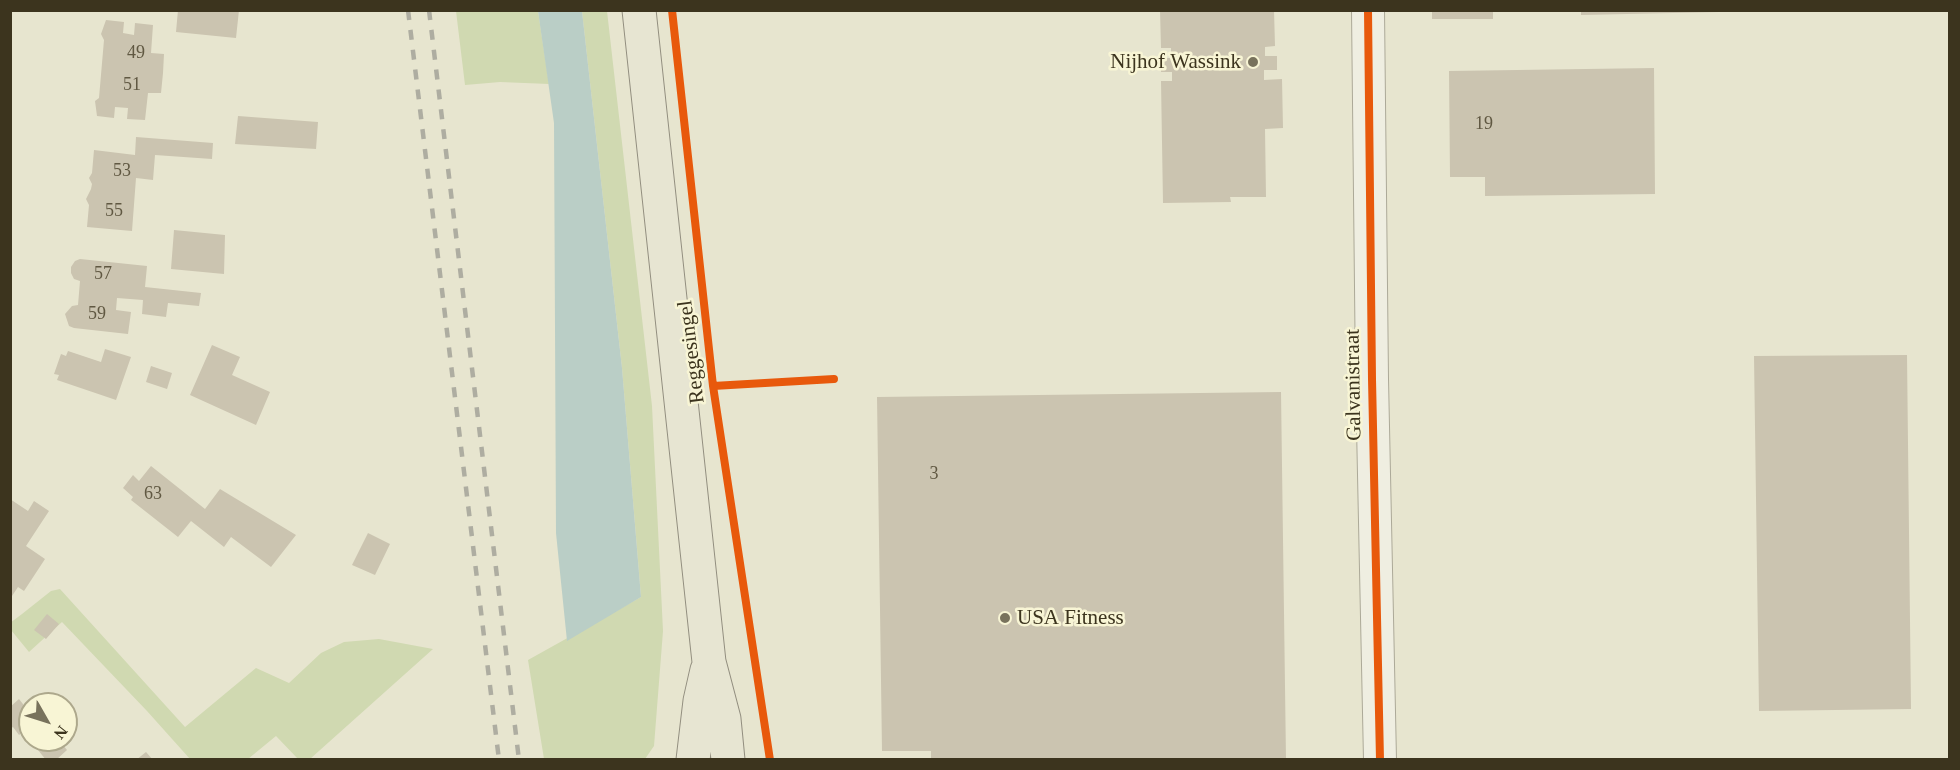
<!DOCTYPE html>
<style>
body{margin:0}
#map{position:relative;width:1960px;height:770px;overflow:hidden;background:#e7e5cf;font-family:"Times New Roman",serif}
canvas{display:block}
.frame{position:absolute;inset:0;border:12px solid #3c341e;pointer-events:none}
.north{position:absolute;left:18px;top:692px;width:60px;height:60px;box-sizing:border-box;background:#f8f5d5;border:2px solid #ada88c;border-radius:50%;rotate:129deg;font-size:16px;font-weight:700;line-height:24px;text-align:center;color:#3c341e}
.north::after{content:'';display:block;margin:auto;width:21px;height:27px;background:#78725c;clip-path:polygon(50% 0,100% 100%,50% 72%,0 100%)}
</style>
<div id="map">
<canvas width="1960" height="770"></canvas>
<div class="frame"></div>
<div class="north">N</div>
</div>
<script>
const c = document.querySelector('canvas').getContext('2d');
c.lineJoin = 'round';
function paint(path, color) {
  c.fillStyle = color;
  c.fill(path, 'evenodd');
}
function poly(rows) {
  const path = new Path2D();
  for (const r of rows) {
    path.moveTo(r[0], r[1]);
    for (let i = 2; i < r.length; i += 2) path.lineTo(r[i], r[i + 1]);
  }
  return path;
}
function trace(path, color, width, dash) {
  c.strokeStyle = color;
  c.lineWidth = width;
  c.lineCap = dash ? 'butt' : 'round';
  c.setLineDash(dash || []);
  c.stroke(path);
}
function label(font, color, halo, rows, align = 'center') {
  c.font = font + ' "Times New Roman",serif';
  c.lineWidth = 5;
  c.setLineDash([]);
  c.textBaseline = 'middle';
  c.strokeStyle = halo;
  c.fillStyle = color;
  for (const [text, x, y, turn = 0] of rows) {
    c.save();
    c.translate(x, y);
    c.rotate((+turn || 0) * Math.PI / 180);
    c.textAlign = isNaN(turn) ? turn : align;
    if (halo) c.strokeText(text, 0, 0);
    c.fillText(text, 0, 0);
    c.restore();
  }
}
paint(poly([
 [456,11,538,11,549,84,500,82,465,85],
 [582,11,607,11,652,406,663,631,654,746,645,759,544,759,528,660,641,597,622,368],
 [60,589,185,727,256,668,289,683,321,653,344,642,379,639,433,649,310,759,298,759,276,736,248,759,190,759,147,711,62,622,29,652,11,630,10,623,22,614,51,591]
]), '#d0d9b1');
paint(poly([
 [538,11,582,11,622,368,641,597,567,641,556,533,554,123]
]), '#bacec6');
paint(poly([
 [178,10,239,10,236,38,176,32],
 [1160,10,1274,10,1275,46,1265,47,1265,56,1277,56,1277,70,1264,70,1264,80,1282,79,1283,128,1265,129,1266,197,1230,197,1231,202,1163,203,1161,81,1172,81,1172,72,1161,72,1161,58,1171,58,1171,48,1161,48],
 [1432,10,1493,10,1493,19,1432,19],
 [1581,10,1719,10,1719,12,1581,15],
 [106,20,124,22,123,33,134,35,135,23,153,25,151,53,164,54,163,73,161,93,148,93,145,120,127,119,128,108,115,107,114,118,97,116,95,101,99,98,104,40,101,34],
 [1654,68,1655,194,1485,196,1485,177,1450,177,1449,71],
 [238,116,318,122,316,149,235,144],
 [136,137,213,143,212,159,155,155,153,180,136,178,132,231,87,227,89,205,86,199,91,189,92,184,89,178,92,173,94,150,135,155],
 [174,230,225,235,224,274,171,269],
 [80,259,147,266,145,287,201,293,199,306,168,303,166,317,142,314,143,300,117,298,116,310,131,312,128,334,74,328,69,326,65,314,72,306,78,305,80,281,74,279,71,273,71,267,75,261],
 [212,345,240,357,232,375,270,392,256,425,190,395],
 [105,349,131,357,116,400,57,380,59,375,54,374,61,354,66,356,68,351,101,362],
 [1907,355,1911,709,1759,711,1754,356],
 [151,366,172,373,167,389,146,382],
 [1281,392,1286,760,931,760,931,751,882,751,877,397],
 [151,466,205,509,220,489,296,535,271,567,231,537,224,547,191,521,178,537,131,500,133,497,123,488,133,475,139,481],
 [10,499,28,511,34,501,49,511,26,546,45,559,24,591,18,587,10,599],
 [368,533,390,544,375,575,352,565],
 [47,614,59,624,46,639,34,630],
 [19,699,30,713,30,726,19,735,13,727,10,729,10,707],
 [50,740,59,740,67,750,56,760,46,760,38,750],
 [146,752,153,760,136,760]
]), '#cbc4b0');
const street = poly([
 [1368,10,1372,379,1380,760]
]);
const primary = poly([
 [639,10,709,662,724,719,728,760],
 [693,760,700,701,707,670]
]);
trace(street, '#aca998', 34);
trace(primary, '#928e7f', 35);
trace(street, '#efeee1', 32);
trace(primary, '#e7e5d2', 33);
trace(poly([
 [408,10,499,760],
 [429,10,519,760]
]), '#aeada1', 4.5, [10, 10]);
trace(poly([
 [672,10,713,386,770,760],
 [1368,10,1372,379,1380,760],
 [713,386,834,379]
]), '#e8590c', 8);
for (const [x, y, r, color] of [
 [1253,62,6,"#78725c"],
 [1005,618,6,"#78725c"]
]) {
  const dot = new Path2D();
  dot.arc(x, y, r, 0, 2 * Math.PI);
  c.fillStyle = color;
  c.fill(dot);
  trace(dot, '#f8f5d5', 2);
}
label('18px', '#605842', null, [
 ["49",136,53],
 ["51",132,85],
 ["19",1484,124],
 ["53",122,171],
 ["55",114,211],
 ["57",103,274],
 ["59",97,314],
 ["3",934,474],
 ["63",153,494]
]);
label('21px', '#3c341e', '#f8f5d5', [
 ["Nijhof Wassink",1241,62],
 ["USA Fitness",1017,618,"left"]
], 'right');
label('21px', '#3c341e', '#f8f5d5', [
 ["Reggesingel",692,352,-97],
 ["Galvanistraat",1354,385,-91]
]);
</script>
